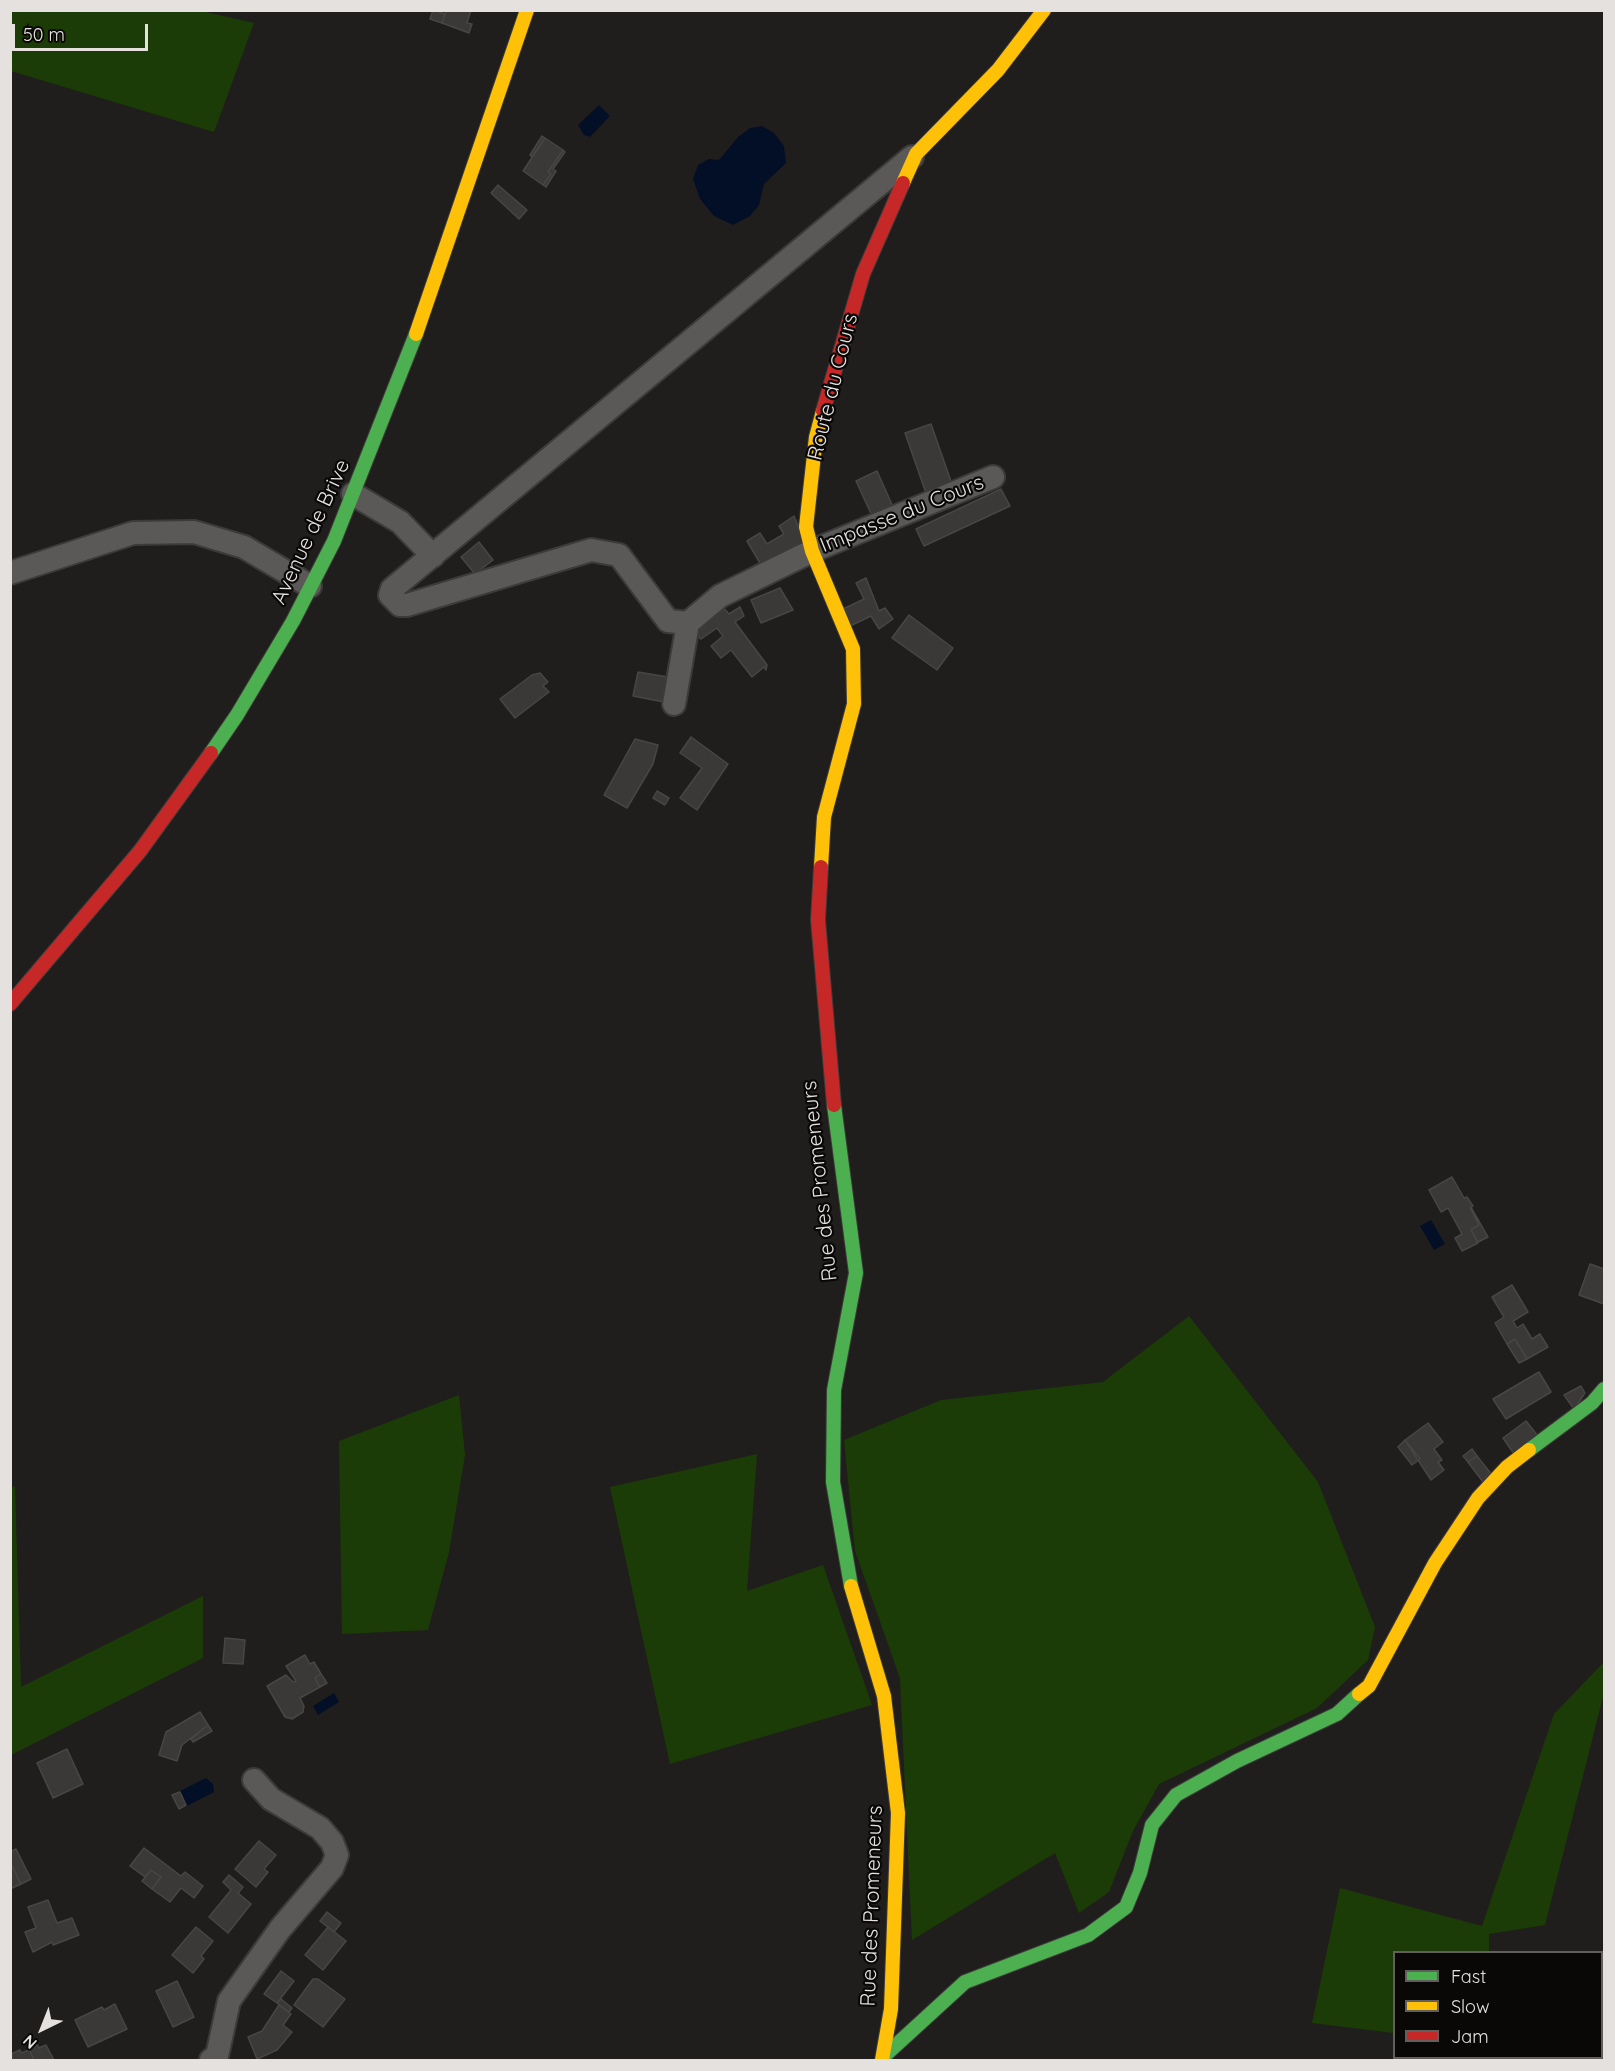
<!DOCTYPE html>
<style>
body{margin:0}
#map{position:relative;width:1615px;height:2071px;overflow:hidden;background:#201e1c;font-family:Quicksand,sans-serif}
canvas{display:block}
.frame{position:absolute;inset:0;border:12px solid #e4e1df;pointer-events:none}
.legend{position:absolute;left:1393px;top:1951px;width:210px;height:108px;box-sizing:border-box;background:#0a0807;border:2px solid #615f5d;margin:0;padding:8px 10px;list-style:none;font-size:18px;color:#e4e1df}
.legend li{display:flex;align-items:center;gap:12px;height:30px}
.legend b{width:30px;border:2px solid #615f5d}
.north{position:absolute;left:12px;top:1999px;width:60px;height:60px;-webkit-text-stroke:4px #0a0807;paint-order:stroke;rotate:223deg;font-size:16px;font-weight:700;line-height:24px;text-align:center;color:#e4e1df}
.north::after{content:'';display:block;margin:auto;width:21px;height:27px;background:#e4e1df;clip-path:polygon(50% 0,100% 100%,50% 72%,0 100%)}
.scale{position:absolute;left:12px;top:24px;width:136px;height:27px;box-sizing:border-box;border:3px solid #e4e1df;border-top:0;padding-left:8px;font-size:18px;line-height:21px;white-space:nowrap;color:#e4e1df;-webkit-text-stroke:4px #0a0807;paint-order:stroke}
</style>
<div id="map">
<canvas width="1615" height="2071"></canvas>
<div class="frame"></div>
<ul class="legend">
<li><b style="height:8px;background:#4caf50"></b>Fast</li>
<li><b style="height:8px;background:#ffc107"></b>Slow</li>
<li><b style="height:8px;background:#c62828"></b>Jam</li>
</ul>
<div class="north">N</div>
<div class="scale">50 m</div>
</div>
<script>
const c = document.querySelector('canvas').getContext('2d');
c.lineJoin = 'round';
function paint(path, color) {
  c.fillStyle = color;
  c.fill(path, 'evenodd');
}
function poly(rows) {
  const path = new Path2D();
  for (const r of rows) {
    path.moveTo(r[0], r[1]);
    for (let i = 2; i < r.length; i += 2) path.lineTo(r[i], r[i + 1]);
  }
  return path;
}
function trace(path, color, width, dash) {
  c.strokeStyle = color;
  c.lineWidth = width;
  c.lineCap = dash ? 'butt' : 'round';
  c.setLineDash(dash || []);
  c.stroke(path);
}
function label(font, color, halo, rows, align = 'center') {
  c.font = font + ' Quicksand,sans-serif';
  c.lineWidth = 4.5;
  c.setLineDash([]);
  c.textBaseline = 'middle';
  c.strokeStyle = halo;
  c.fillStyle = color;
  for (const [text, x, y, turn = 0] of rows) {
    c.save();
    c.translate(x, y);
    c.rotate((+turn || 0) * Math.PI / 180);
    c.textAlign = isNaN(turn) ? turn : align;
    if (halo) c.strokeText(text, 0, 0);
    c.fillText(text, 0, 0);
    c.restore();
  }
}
paint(poly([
 [197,10,254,23,214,132,11,71,11,11],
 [1189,1316,1318,1482,1375,1627,1368,1660,1317,1708,1159,1784,1133,1831,1109,1892,1079,1913,1055,1853,912,1940,900,1678,855,1551,844,1440,941,1400,1103,1382],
 [459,1395,465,1455,449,1552,428,1630,342,1634,339,1441],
 [757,1454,747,1591,823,1565,872,1705,670,1764,610,1487],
 [15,1486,21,1687,203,1596,203,1658,11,1755,10,1489],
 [1604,1662,1604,1693,1545,1925,1489,1934,1489,1952,1394,1952,1394,2033,1312,2023,1340,1888,1482,1926,1554,1714]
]), '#1c3c07');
paint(poly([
 [599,105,610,116,590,137,584,135,578,125],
 [762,126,774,133,784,146,786,163,764,184,759,205,750,216,733,225,714,216,700,199,693,179,698,165,709,159,719,160,738,137,750,128],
 [1431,1220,1445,1244,1434,1250,1420,1226],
 [334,1693,339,1702,318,1715,313,1706],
 [206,1778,213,1784,214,1792,187,1806,180,1791]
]), '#030f27');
const building = poly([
 [433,10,445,14,442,23,430,19,433,10],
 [446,10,471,10,467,23,472,24,469,33,442,23,446,10],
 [542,136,545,138,532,157,530,155,542,136],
 [545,138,563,150,548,172,551,174,543,185,523,171,545,138],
 [563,150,565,152,553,169,556,171,546,187,543,185,551,174,548,172,563,150],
 [498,185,527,210,519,219,491,193,498,185],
 [931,424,953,487,927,496,905,433,931,424],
 [877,471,894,509,873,518,856,481,877,471],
 [1001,489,1010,506,924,546,916,529,1001,489],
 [794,516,805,544,764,570,747,541,760,533,767,544,784,534,779,526,794,516],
 [479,542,493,560,475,574,461,557,479,542],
 [866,578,879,611,885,608,893,619,879,629,871,616,850,626,841,610,864,599,856,583,866,578],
 [780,588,793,610,761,623,751,600,780,588],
 [721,605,729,614,740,607,744,616,735,622,767,665,766,670,764,667,752,677,731,650,721,658,711,646,723,636,717,628,701,639,695,634,707,616,721,605],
 [909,615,953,648,937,670,892,638,909,615],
 [638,672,668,677,663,695,670,697,669,703,633,696,638,672],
 [540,673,548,682,543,686,549,692,515,718,500,699,532,675,540,673],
 [691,737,728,764,697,810,680,798,702,768,680,753,691,737],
 [635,739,658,745,653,764,627,808,604,795,635,739],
 [657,791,669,798,665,805,653,798,657,791],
 [1452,1177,1464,1198,1467,1197,1473,1206,1470,1208,1479,1225,1471,1230,1478,1243,1462,1251,1455,1238,1462,1234,1448,1208,1441,1212,1429,1190,1452,1177],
 [1471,1207,1488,1237,1478,1242,1471,1230,1479,1225,1471,1207],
 [1590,1264,1604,1269,1604,1304,1579,1295,1590,1264],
 [1512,1285,1528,1312,1513,1321,1517,1328,1523,1324,1532,1339,1540,1334,1548,1347,1527,1359,1515,1339,1507,1344,1495,1323,1504,1317,1492,1297,1512,1285],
 [1515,1339,1527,1359,1519,1363,1507,1344,1515,1339],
 [1539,1372,1551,1392,1506,1419,1493,1399,1539,1372],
 [1581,1386,1585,1393,1574,1409,1564,1395,1581,1386],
 [1526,1421,1538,1436,1514,1454,1503,1438,1526,1421],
 [1428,1423,1443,1442,1434,1449,1442,1460,1438,1462,1444,1470,1431,1480,1405,1440,1428,1423],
 [1405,1440,1420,1459,1412,1465,1398,1447,1405,1440],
 [1472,1449,1477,1456,1468,1462,1463,1456,1472,1449],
 [1477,1456,1492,1475,1483,1482,1468,1462,1477,1456],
 [225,1638,245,1640,243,1664,223,1663,225,1638],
 [305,1655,310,1664,314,1662,321,1674,315,1678,320,1687,300,1698,304,1706,303,1712,292,1719,285,1717,267,1686,286,1675,293,1682,296,1681,286,1666,305,1655],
 [321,1674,327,1683,320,1687,315,1678,321,1674],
 [200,1712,208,1725,182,1745,177,1761,159,1755,166,1732,200,1712],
 [208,1725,212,1731,193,1742,191,1739,208,1725],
 [67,1749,83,1784,53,1798,37,1763,67,1749],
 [180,1792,186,1805,179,1809,172,1795,180,1792],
 [259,1841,276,1855,264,1869,268,1872,256,1887,235,1869,259,1841],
 [144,1848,181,1876,185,1872,203,1886,194,1898,181,1888,170,1902,152,1889,161,1877,151,1870,145,1877,130,1866,144,1848],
 [16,1849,31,1879,21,1884,10,1862,10,1852,16,1849],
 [10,1862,21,1884,10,1889,10,1862],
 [151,1870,161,1877,152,1889,142,1881,151,1870],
 [229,1875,243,1887,238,1893,251,1904,228,1933,209,1917,231,1890,223,1882,229,1875],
 [48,1900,57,1923,72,1918,79,1935,53,1945,52,1942,33,1952,25,1932,36,1928,28,1907,48,1900],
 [327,1912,341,1923,334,1932,320,1921,327,1912],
 [196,1927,213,1941,201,1956,204,1959,193,1973,172,1955,196,1927],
 [328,1927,346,1941,323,1970,305,1955,328,1927],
 [281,1971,294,1981,277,2003,264,1994,281,1971],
 [313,1979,318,1979,345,1999,323,2027,294,2005,313,1979],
 [177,1981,194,2017,173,2027,156,1991,177,1981],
 [281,1999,292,2008,289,2012,277,2003,281,1999],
 [115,2004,127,2029,88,2047,75,2020,102,2007,104,2010,115,2004],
 [279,2005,291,2014,283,2025,292,2032,277,2050,257,2059,248,2037,262,2031,279,2005],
 [37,2045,39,2048,46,2045,54,2060,34,2060,29,2049,37,2045],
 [20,2050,21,2053,29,2050,34,2060,14,2060,11,2054,20,2050]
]);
paint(building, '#3b3937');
trace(building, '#484645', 1.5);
const street = poly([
 [912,157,392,589,390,595,400,605,407,605,591,550,619,555,668,621,688,623,720,596,812,551,993,477],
 [353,494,400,522,433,556],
 [10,573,133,533,194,532,244,547,310,586],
 [674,704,688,623],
 [211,2060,217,2056,229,2001,280,1929,332,1868,337,1855,332,1842,320,1828,271,1799,254,1780]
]);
const fast = poly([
 [211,753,237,715,293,621,334,541,416,334],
 [834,1105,856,1273,834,1390,833,1482,851,1586],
 [1529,1450,1592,1403,1604,1389],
 [883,2057,965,1982,1088,1935,1126,1907,1140,1873,1152,1825,1176,1795,1237,1761,1337,1714,1359,1694]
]);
const slow = poly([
 [903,183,916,154,998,70,1044,10],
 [416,334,527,10],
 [821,867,824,817,854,704,853,649,812,551,806,527,816,437,823,411],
 [851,1586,884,1696,898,1813,891,2009,882,2060],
 [1359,1694,1369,1686,1435,1563,1478,1498,1507,1467,1529,1450]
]);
const jam = poly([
 [823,411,863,274,903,183],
 [821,867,818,920,834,1105],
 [10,1004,140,851,211,753]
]);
trace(street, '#3d3b3a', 26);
trace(fast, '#3d3b3a', 16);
trace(slow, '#3d3b3a', 16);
trace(jam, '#3d3b3a', 16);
trace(street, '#5b5958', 22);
trace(fast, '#4caf50', 14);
trace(slow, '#ffc107', 14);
trace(jam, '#c62828', 14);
label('21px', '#e4e1df', '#0a0807', [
 ["Route du Cours",833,387,-76],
 ["Impasse du Cours",902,514,-22],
 ["Avenue de Brive",311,532,-65],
 ["Rue des Promeneurs",820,1181,-96],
 ["Rue des Promeneurs",872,1906,-88]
]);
</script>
